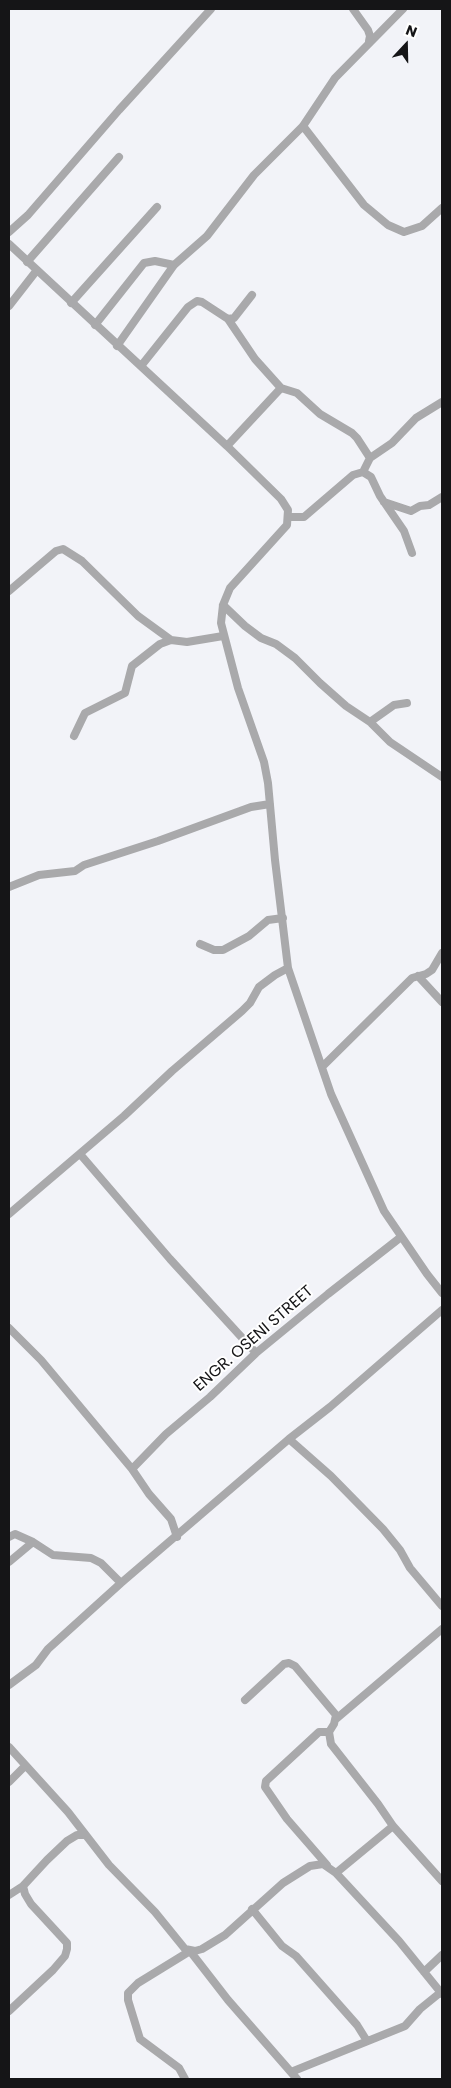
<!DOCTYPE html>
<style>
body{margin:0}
#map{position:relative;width:451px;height:2088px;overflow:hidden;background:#f2f3f8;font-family:Poppins,sans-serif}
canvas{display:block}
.frame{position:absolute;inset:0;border:10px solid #151517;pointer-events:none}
.north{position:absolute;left:381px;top:20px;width:50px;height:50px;-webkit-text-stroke:4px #fff;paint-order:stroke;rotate:21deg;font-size:14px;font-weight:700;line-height:20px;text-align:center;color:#151517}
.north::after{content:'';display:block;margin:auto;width:18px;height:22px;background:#151517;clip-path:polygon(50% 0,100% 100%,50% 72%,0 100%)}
</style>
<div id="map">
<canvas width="451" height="2088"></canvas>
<div class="frame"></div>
<div class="north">N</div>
</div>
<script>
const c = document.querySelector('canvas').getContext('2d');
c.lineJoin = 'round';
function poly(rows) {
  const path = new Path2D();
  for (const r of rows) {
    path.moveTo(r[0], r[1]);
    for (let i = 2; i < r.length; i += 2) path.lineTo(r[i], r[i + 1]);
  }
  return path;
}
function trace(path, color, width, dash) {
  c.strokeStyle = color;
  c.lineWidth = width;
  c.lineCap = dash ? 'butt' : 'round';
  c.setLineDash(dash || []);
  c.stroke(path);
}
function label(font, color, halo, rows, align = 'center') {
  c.font = font + ' Poppins,sans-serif';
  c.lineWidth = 4;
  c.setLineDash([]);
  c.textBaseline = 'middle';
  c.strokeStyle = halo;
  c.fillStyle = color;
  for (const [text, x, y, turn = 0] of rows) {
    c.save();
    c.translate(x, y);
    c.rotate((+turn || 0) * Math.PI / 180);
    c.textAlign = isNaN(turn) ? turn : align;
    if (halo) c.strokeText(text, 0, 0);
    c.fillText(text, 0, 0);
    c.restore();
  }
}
trace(poly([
 [353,9,368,30,370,36,369,41],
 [303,126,364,205,388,225,404,232,422,226,442,208],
 [9,232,28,215,119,110,211,9],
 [9,244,227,446,281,499,288,510,287,525,230,588,223,605,221,623,238,688,264,762,268,783,275,860,288,968,331,1094,384,1211,427,1274,442,1293],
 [27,262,119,157],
 [71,303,157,207],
 [9,306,37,270],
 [228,319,255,359,281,388],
 [95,325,144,263,155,261,174,265],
 [117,346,174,265,207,236,254,175,303,126,335,78,403,9],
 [141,366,188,307,197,301,202,302,228,319,234,318,252,295],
 [227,446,281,388,297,393,320,414,352,433,357,438,370,458,363,472],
 [370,458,392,443,416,418,442,402],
 [384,502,411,511,420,506,429,505,442,497],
 [288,517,304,517,353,475,363,472,371,477,380,496,404,531,412,553],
 [9,591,56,551,63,549,82,561,138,616,171,640,187,642,223,636],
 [223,605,245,626,261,638,276,644,295,658,320,683,346,706,370,722,390,742,442,777],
 [370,722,394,705,407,703],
 [74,736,85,713,125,693,132,666,160,644,171,640],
 [9,887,39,875,75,871,84,865,158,841,251,807,270,804],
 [200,944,214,950,223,950,249,936,268,920,283,918],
 [418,976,442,1002],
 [323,1066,412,978,426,974,432,970,442,953],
 [80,1154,170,1259,256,1353],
 [9,1214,124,1116,172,1071,242,1011,250,1003,259,987,275,975,288,968],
 [9,1328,41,1360,132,1469,149,1494,171,1519,177,1537],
 [289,1439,331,1476,383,1529,400,1550,410,1568,442,1606],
 [132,1469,166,1434,210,1397,256,1353,328,1294,401,1237],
 [9,1537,15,1534,33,1542,53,1555,91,1558,101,1563,121,1583],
 [9,1562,33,1542],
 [9,1685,36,1665,48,1649,121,1583,289,1439,330,1407,442,1310],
 [245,1700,284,1664,289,1663,295,1666,336,1715,334,1724,329,1732,331,1744,378,1804,393,1826,336,1873],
 [336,1719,442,1629],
 [9,1747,68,1812,109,1865,155,1912,185,1949,195,1951,202,1949,225,1935,283,1883,310,1866,323,1864,336,1873,399,1941,442,1994],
 [9,1782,25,1766],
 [393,1826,442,1881],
 [327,1865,287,1819,265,1787,266,1781,319,1732,329,1732],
 [9,1895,23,1886],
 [252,1909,282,1946,296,1956,319,1982,357,2025,367,2041],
 [424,1972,442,1955],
 [9,2011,53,1970,65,1956,67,1949,67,1943,31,1904,25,1894,23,1886,47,1860,67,1841,77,1835,85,1835],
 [291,2072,405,2026,420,2009,441,1992],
 [185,2079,179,2068,140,2039,128,2000,128,1993,138,1983,190,1951,228,2000,297,2079]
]), '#a9a9ab', 8);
label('16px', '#151517', '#fff', [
 ["ENGR. OSENI STREET",254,1339,-41]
]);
</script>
